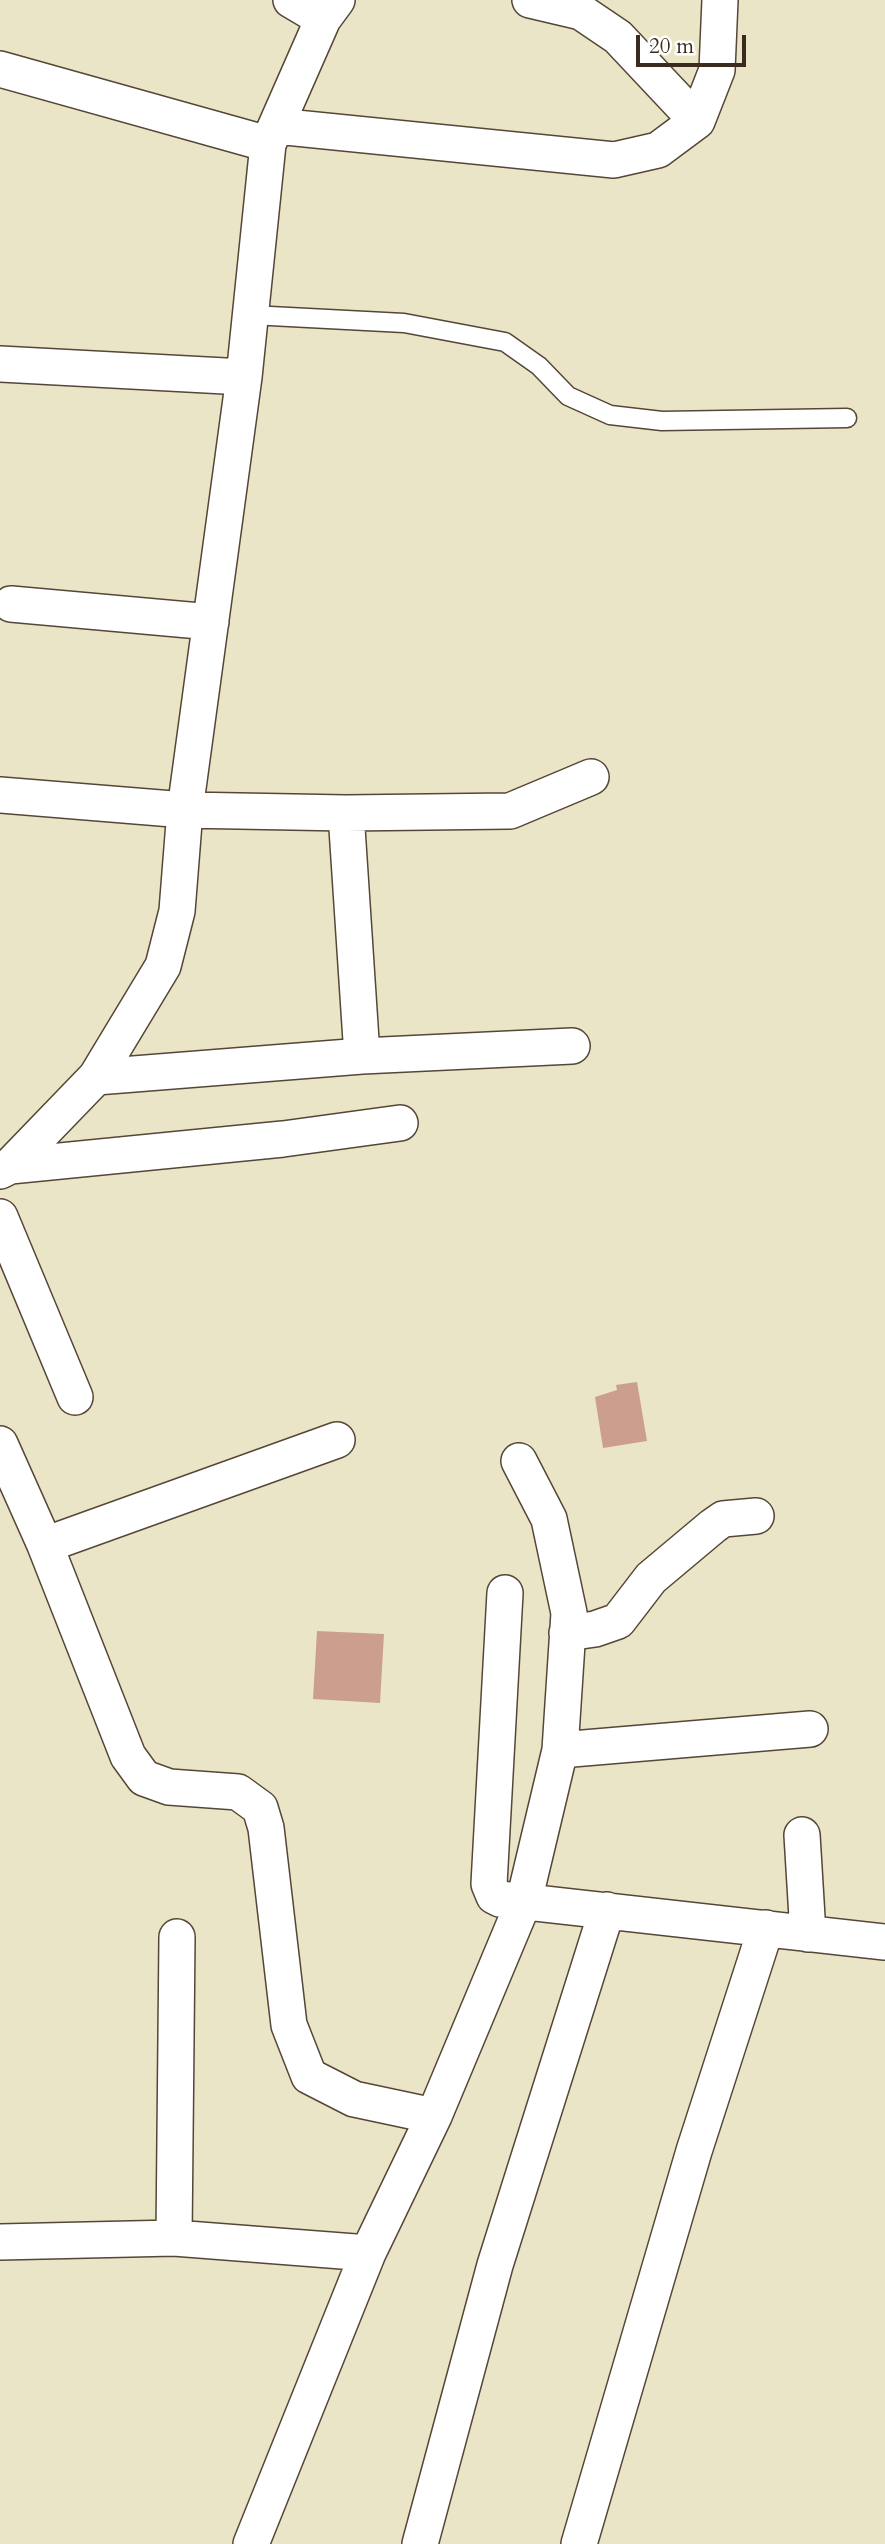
<!DOCTYPE html>
<style>
body{margin:0}
#map{position:relative;width:885px;height:2544px;overflow:hidden;background:#ebe5c7;font-family:Cardo,serif}
canvas{display:block}
.scale{position:absolute;left:636px;top:35px;width:110px;height:32px;box-sizing:border-box;border:4px solid #3b2a1e;border-top:0;padding-left:9px;font-size:21px;line-height:24px;white-space:nowrap;color:#3b2a1e;-webkit-text-stroke:5px #fff;paint-order:stroke}
</style>
<div id="map">
<canvas width="885" height="2544"></canvas>
<div class="scale">20 m</div>
</div>
<script>
const c = document.querySelector('canvas').getContext('2d');
c.lineJoin = 'round';
function paint(path, color) {
  c.fillStyle = color;
  c.fill(path, 'evenodd');
}
function poly(rows) {
  const path = new Path2D();
  for (const r of rows) {
    path.moveTo(r[0], r[1]);
    for (let i = 2; i < r.length; i += 2) path.lineTo(r[i], r[i + 1]);
  }
  return path;
}
function trace(path, color, width, dash) {
  c.strokeStyle = color;
  c.lineWidth = width;
  c.lineCap = dash ? 'butt' : 'round';
  c.setLineDash(dash || []);
  c.stroke(path);
}
paint(poly([
 [637,1382,647,1441,603,1448,595,1397,617,1390,616,1385],
 [317,1631,384,1634,380,1703,313,1699]
]), '#cc9e8d');
const service = poly([
 [251,315,404,323,505,342,539,366,568,396,610,415,662,421,847,418]
]);
const minor = poly([
 [291,0,323,19],
 [530,0,581,12,618,37,697,121],
 [0,69,268,144],
 [276,126,614,160,658,150,697,121,717,70,720,0],
 [0,364,244,377],
 [11,604,211,622],
 [0,795,185,810,346,813,510,811,591,777],
 [346,813,362,1056],
 [96,1077,362,1056,572,1046],
 [10,1166,283,1139,400,1123],
 [0,1171,10,1166,96,1077,163,966,177,911,185,810,244,377,268,144,323,19,337,0],
 [0,1217,75,1397],
 [0,1444,45,1545,128,1756,144,1778,169,1787,238,1792,260,1808,266,1828,289,2025,309,2076,354,2099,434,2116],
 [45,1545,337,1440],
 [505,1593,489,1884,494,1896,500,1899,885,1942],
 [567,1633,595,1629,618,1621,651,1578,713,1526,723,1519,756,1516],
 [560,1750,810,1729],
 [802,1835,808,1934],
 [174,2238,177,1937],
 [0,2242,174,2238,368,2253],
 [251,2544,368,2253,434,2116,524,1901,560,1750,569,1613,549,1519,519,1461],
 [420,2544,495,2265,607,1910],
 [579,2544,694,2151,766,1928]
]);
trace(service, '#554637', 21);
trace(minor, '#554637', 38);
trace(service, '#fff', 18);
trace(minor, '#fff', 35);
</script>
